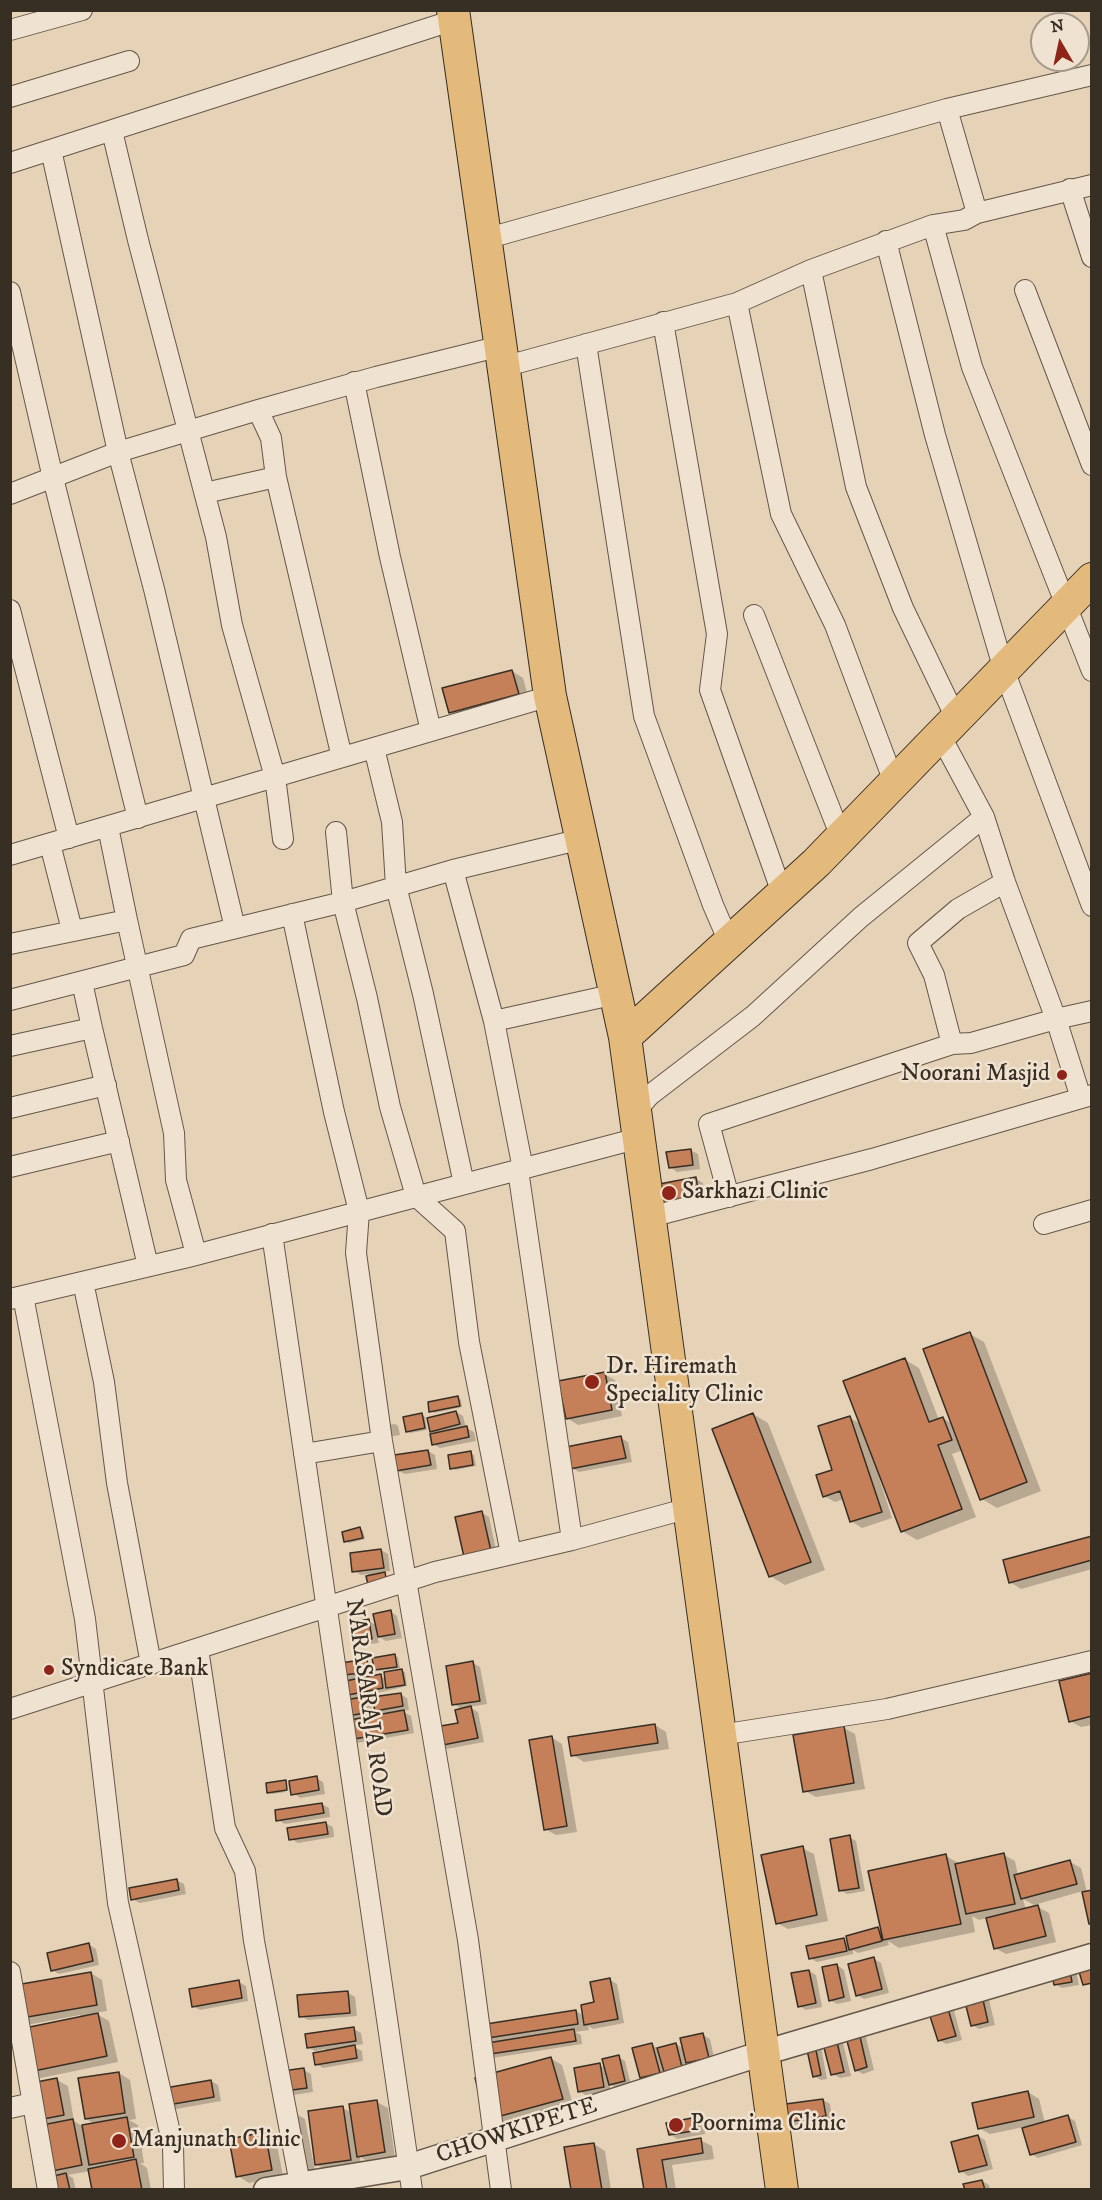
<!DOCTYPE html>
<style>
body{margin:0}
#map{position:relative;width:1102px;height:2200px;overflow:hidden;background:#e6d2b7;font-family:"IM FELL DW Pica",serif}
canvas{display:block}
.frame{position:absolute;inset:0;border:12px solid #372e24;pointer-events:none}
.north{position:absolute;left:1030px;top:12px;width:60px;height:60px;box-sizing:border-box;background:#efe2d0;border:2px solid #a59a8b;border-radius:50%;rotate:351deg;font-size:16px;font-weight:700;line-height:24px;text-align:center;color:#372e24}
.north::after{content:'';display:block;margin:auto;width:21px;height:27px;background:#8f2418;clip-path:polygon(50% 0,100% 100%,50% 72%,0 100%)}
</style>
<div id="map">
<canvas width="1102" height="2200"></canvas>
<div class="frame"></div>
<div class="north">N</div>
</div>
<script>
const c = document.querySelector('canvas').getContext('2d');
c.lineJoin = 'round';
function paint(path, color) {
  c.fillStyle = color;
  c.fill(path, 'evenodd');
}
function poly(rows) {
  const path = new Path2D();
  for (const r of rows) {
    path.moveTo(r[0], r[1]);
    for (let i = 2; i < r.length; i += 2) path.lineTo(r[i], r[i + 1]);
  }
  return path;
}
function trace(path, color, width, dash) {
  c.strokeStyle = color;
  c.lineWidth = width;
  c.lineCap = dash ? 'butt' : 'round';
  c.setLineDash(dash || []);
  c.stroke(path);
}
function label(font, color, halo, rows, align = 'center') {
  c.font = font + ' "IM FELL DW Pica",serif';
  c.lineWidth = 5;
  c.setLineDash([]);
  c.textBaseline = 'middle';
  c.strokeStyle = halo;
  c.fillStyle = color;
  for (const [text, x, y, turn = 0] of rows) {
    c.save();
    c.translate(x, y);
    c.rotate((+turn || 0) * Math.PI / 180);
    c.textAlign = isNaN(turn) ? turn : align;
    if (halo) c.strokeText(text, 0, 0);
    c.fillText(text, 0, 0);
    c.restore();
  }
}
paint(poly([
 [512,671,523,678,529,700,462,718,450,712],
 [690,1150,698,1154,700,1169,677,1172,670,1167],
 [696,1179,703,1183,707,1205,660,1208],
 [970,1334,984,1342,1041,1491,997,1508,982,1499,963,1450,952,1454,976,1517,917,1540,902,1531,880,1473,878,1474,892,1518,862,1528,851,1521,844,1499,835,1502,824,1496,834,1471,850,1418,861,1424,904,1359,919,1368,939,1420,943,1418,954,1425],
 [604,1374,615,1380,622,1416,578,1425,567,1418],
 [458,1398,461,1400,462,1407,434,1413,431,1411],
 [456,1412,463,1416,466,1428,474,1432,476,1441,440,1448,433,1444,437,1434,431,1431],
 [753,1414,768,1423,825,1570,785,1585,770,1576],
 [422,1415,425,1417,427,1430,410,1433,407,1431],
 [395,1424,398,1426,400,1435,388,1437,383,1426],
 [621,1438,628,1442,632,1462,579,1472,572,1468],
 [428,1451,435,1455,437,1469,405,1474,397,1470],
 [471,1453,474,1455,476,1466,455,1470,452,1468],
 [482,1513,489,1517,497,1555,465,1556],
 [360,1529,363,1531,365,1539,349,1543,345,1541],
 [1092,1537,1092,1569,1021,1589,1010,1582],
 [381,1550,388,1554,390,1571,382,1572,387,1576,390,1586,370,1588,368,1574,361,1575,354,1571],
 [390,1611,397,1616,402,1638,386,1641,377,1636,379,1643,361,1645,354,1641,369,1621,377,1626],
 [395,1656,398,1657,400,1668,378,1671,375,1669,376,1676,380,1676,386,1679,402,1671,405,1672,407,1686,360,1697,371,1703,373,1717,385,1715,376,1710,400,1694,407,1698,409,1710,402,1711,411,1716,414,1733,351,1744,344,1740,354,1700,344,1695,338,1675,367,1661,374,1665],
 [473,1663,480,1667,487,1704,469,1707,478,1712,484,1742,441,1750,434,1746,460,1724,463,1710,454,1704],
 [1092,1675,1092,1725,1081,1727,1070,1721],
 [655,1725,666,1732,669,1749,584,1762,573,1755],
 [844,1728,855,1734,865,1789,816,1797,805,1791],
 [551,1737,562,1744,577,1832,556,1835,545,1829],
 [316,1778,323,1782,325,1794,300,1798,289,1789,288,1783,291,1785],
 [280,1787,286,1792,272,1794,268,1792],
 [322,1804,329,1808,330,1817,285,1824,278,1820],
 [325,1823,333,1827,334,1837,298,1843,291,1839],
 [849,1837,856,1841,865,1891,847,1894,840,1890],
 [802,1848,814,1854,828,1921,788,1929,777,1923],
 [1004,1855,1015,1861,1018,1876,1070,1862,1081,1868,1087,1892,1092,1891,1092,1924,1083,1891,1034,1905,1023,1899,1026,1910,1038,1907,1049,1913,1056,1942,1006,1954,995,1948,987,1918,979,1920,972,1916,975,1932,899,1948,888,1941,889,1945,858,1953,853,1950,853,1954,817,1962,810,1958,844,1940,849,1943,878,1929,882,1931,946,1856,960,1864],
 [176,1880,184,1884,186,1894,140,1903,132,1899],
 [88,1944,96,1949,99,1965,59,1974,52,1970],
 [874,1959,881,1963,889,1993,864,1999,857,1995],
 [837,1965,844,1970,851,2001,837,2004,830,2000],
 [1075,1966,1079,1985,1062,1988,1055,1984],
 [809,1971,816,1975,822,2007,806,2010,799,2006],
 [91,1973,102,1980,107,2011,95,2013,109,2021,118,2062,36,2079,25,2072,80,2018,80,2015,21,2026,10,2019],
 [610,1980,617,1984,624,2023,593,2029,588,2026,589,2030,575,2032,581,2035,582,2044,486,2059,476,2039,576,2011,584,2016,595,2003],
 [239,1982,246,1986,248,2001,200,2010,193,2006],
 [986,1987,995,2025,979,2029,972,2025],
 [348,1993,355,1997,357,2016,308,2020,301,2016],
 [953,2007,962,2040,946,2044,939,2040,929,2008],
 [856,2020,863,2025,874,2070,863,2074,856,2070],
 [354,2029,361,2033,363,2044,352,2046,362,2051,363,2061,323,2068,316,2064,325,2052,325,2049,315,2051,308,2047],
 [821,2029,840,2030,851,2076,840,2078,833,2074],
 [812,2032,819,2036,827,2079,821,2080,814,2076],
 [703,2035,710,2039,715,2062,694,2066,686,2062,689,2071,672,2075,665,2071,666,2077,648,2081,641,2077,652,2045,659,2049,676,2044,684,2049],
 [618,2057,625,2061,631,2085,617,2088,609,2084,611,2091,587,2096,579,2091,600,2065,606,2069],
 [550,2058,562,2065,573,2105,499,2126,488,2120],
 [304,2070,311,2074,313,2092,286,2096],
 [119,2073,130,2080,136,2119,129,2120,138,2125,144,2163,140,2163,147,2168,151,2190,93,2190,90,2171,68,2175,73,2178,76,2190,41,2190,34,2128,57,2080,68,2086,74,2121,82,2126,95,2124,86,2119],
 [211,2081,218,2085,221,2101,176,2109,169,2105],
 [1028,2092,1039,2099,1045,2123,1067,2116,1075,2121,1082,2145,1038,2158,1031,2154,1024,2127,990,2134,979,2128],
 [823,2100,830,2104,832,2119,789,2126,782,2122],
 [377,2102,388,2108,395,2158,369,2162,360,2157,361,2166,328,2171,317,2165,343,2108,352,2113],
 [298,2115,305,2119,315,2171,300,2174,283,2118],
 [696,2119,704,2123,705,2134,677,2139,670,2134],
 [264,2134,276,2140,283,2176,249,2183,238,2176],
 [978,2136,985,2140,993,2169,968,2176,961,2171],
 [700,2140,712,2146,714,2159,672,2165,676,2190,645,2190,639,2150],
 [594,2144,605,2151,611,2190,573,2190],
 [982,2181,989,2185,990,2190,966,2190]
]), '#0003');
const building = poly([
 [512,670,519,694,449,713,442,688,512,670],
 [691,1149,693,1165,669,1168,666,1152,691,1149],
 [696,1177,700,1201,658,1209,654,1185,696,1177],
 [970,1332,1027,1482,980,1500,923,1349,970,1332],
 [905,1358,929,1422,943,1417,952,1440,938,1445,962,1509,901,1532,843,1381,905,1358],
 [605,1372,612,1410,566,1419,558,1381,605,1372],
 [458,1396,460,1406,429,1412,428,1402,458,1396],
 [456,1411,460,1424,430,1432,427,1418,456,1411],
 [422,1413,425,1428,406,1432,403,1417,422,1413],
 [753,1413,811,1562,769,1577,712,1429,753,1413],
 [850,1416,882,1512,850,1522,840,1491,823,1497,816,1475,832,1470,818,1426,850,1416],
 [467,1426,469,1437,432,1445,430,1434,467,1426],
 [621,1436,626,1458,570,1469,566,1447,621,1436],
 [428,1450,431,1465,396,1471,394,1455,428,1450],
 [471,1451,473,1465,450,1469,448,1455,471,1451],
 [482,1511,491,1551,464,1557,455,1517,482,1511],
 [360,1527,363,1538,344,1542,342,1532,360,1527],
 [1092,1536,1092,1560,1009,1583,1003,1560,1092,1536],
 [381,1549,384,1568,352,1572,350,1553,381,1549],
 [385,1572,387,1585,369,1589,366,1576,385,1572],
 [391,1610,395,1634,378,1637,373,1614,391,1610],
 [369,1619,372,1639,353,1642,350,1623,369,1619],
 [395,1654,397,1667,374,1670,372,1658,395,1654],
 [367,1659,369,1672,336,1676,334,1664,367,1659],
 [473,1661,480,1701,452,1705,446,1666,473,1661],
 [402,1669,405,1685,386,1688,384,1672,402,1669],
 [1092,1673,1092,1716,1069,1722,1059,1681,1092,1673],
 [381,1674,383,1688,343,1696,340,1682,381,1674],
 [401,1693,403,1706,375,1711,372,1697,401,1693],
 [364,1697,366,1713,340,1717,337,1701,364,1697],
 [471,1706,478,1738,433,1747,429,1728,458,1723,455,1710,471,1706],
 [404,1710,408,1730,342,1741,339,1722,404,1710],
 [655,1724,658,1743,571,1756,568,1737,655,1724],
 [844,1726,854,1783,803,1792,793,1735,844,1726],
 [552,1736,567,1826,544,1830,529,1740,552,1736],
 [317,1776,319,1790,291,1795,289,1781,317,1776],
 [286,1780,287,1790,267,1793,266,1783,286,1780],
 [322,1803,324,1813,276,1821,275,1810,322,1803],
 [326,1822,328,1834,289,1840,287,1828,326,1822],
 [850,1835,859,1888,839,1891,830,1839,850,1835],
 [803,1846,817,1915,776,1924,761,1855,803,1846],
 [1004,1853,1015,1904,966,1914,955,1864,1004,1853],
 [946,1854,961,1924,883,1940,868,1871,946,1854],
 [1070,1860,1077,1884,1021,1899,1014,1875,1070,1860],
 [177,1879,179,1890,131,1900,129,1888,177,1879],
 [1092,1890,1092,1924,1089,1924,1082,1892,1092,1890],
 [1038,1905,1046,1936,994,1949,986,1918,1038,1905],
 [878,1927,882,1941,849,1950,846,1936,878,1927],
 [844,1938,847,1951,809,1959,806,1946,844,1938],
 [89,1943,93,1961,51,1971,47,1953,89,1943],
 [1074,1955,1092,1959,1092,1983,1083,1985,1074,1955],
 [874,1957,882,1989,856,1996,848,1964,874,1957],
 [1068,1961,1072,1982,1054,1985,1050,1964,1068,1961],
 [837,1964,844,1997,829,2001,822,1967,837,1964],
 [809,1970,816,2003,798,2007,791,1973,809,1970],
 [91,1972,97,2005,10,2020,10,1986,91,1972],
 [610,1978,618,2019,584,2025,581,2005,594,2002,590,1982,610,1978],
 [239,1980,242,1998,192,2007,189,1989,239,1980],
 [979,1982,988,2022,971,2026,961,1986,979,1982],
 [348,1991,350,2013,299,2017,297,1995,348,1991],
 [946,2002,956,2036,938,2041,927,2007,946,2002],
 [576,2010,578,2024,475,2040,473,2026,576,2010],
 [98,2013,107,2056,24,2073,15,2030,98,2013],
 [856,2019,867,2067,855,2071,842,2022,856,2019],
 [833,2025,844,2072,831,2075,819,2028,833,2025],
 [354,2027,356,2041,307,2048,305,2034,354,2027],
 [574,2029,576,2041,477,2056,475,2045,574,2029],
 [812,2030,821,2075,813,2077,803,2032,812,2030],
 [703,2033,709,2058,686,2063,680,2038,703,2033],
 [652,2043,660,2073,640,2078,632,2048,652,2043],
 [676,2043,682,2067,664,2072,657,2048,676,2043],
 [355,2045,357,2058,315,2065,313,2053,355,2045],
 [619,2055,625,2081,609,2085,602,2059,619,2055],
 [551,2057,563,2099,486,2120,475,2078,551,2057],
 [600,2063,604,2087,578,2092,574,2068,600,2063],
 [304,2068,307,2088,278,2092,275,2072,304,2068],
 [119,2072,125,2113,85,2119,78,2078,119,2072],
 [57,2078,64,2115,28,2122,21,2085,57,2078],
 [211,2080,214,2097,168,2105,165,2088,211,2080],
 [1028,2091,1034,2117,978,2129,972,2103,1028,2091],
 [823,2099,826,2116,780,2123,778,2105,823,2099],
 [377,2100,385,2152,357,2157,349,2104,377,2100],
 [343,2106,351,2160,315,2165,308,2111,343,2106],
 [1068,2115,1076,2142,1030,2155,1022,2128,1068,2115],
 [127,2117,134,2157,89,2165,82,2125,127,2117],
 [697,2117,699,2130,669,2135,666,2123,697,2117],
 [73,2119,82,2165,42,2173,32,2127,73,2119],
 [265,2132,272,2170,236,2177,229,2139,265,2132],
 [978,2135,987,2165,959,2172,951,2142,978,2135],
 [701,2138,703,2153,662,2160,667,2190,644,2190,637,2149,701,2138],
 [594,2143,602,2190,571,2190,564,2147,594,2143],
 [136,2159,142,2190,92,2190,88,2169,136,2159],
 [66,2173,70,2190,40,2190,38,2180,66,2173],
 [982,2180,985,2190,965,2190,963,2184,982,2180]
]);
paint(building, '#c5805a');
trace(building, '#372e24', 1.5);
const minor = poly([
 [10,30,82,10],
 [10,97,129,61],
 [947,109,977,213],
 [112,131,138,240,216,537,232,625,275,777,283,839],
 [51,150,118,452,154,589,235,928],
 [10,163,454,20],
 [1070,189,1092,257],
 [933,225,972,367,1092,671],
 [485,239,947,109,1092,75],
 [886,241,935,435,1004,670,1092,906],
 [811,270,856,487,903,608,956,718],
 [1025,290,1092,465],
 [10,292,53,478,138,818],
 [737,303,781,514,835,625,894,782],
 [663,322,717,634,710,690,782,893],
 [586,344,644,716,713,905,729,942],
 [503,367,737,303,811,270,933,225,964,220,977,213,1092,185],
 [354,382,390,557,431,731],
 [258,410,271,438,276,477,340,749,339,758],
 [205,493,276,477],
 [10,494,118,452,258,410,376,377,501,346],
 [10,610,69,838],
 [754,615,841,837],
 [940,735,984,817,1005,882,1056,1019,1081,1098],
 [374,748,392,822,396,886,423,994,464,1184],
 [108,827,127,920],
 [336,832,343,902,367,998,390,1107,416,1196,455,1231,469,1342,511,1554],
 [50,844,72,930],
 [10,855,550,696],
 [453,870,494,1021,523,1169],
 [292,914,334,1112,359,1211,356,1253,382,1441,468,1940,501,2190],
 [10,944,127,920,174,1133,176,1180,196,1254],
 [82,982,92,1028],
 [10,1000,184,955,191,939,343,902,453,870,582,839],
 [494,1021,616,994],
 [952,1044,934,975,918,943,958,909,1005,882],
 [10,1046,92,1028,148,1266],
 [10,1108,106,1085],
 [635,1112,650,1095,753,1016,861,917,984,817],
 [10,1167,119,1141],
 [518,1170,572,1540],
 [729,1197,709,1124,952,1044,971,1043,1056,1019,1092,1011],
 [650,1217,872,1159,1092,1095],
 [1044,1224,1092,1210],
 [272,1234,412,2190],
 [83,1282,104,1382,117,1483,151,1664],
 [23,1296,85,1619,118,1903,173,2146,174,2190],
 [10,1299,188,1257,639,1138],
 [304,1454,382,1441],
 [198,1649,225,1828,245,1871,254,1941,300,2184],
 [10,1709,435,1572,572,1540,689,1508],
 [720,1735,887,1709,1092,1661],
 [10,1972,48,2190],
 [10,2108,32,2103]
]);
const tertiary = poly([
 [266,2190,408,2167,763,2053,1092,1956]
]);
const primary = poly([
 [453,10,550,696,625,1037,782,2190],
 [625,1037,816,863,1092,579]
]);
trace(minor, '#635749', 22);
trace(tertiary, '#635749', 27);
trace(primary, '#372e24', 34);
trace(minor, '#efe2d0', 20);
trace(tertiary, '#efe2d0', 24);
trace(primary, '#e3b97c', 32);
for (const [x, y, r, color] of [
 [1062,1075,6,"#8f2418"],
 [669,1193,8,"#8f2418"],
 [592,1382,8,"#8f2418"],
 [49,1670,6,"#8f2418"],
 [676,2125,8,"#8f2418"],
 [119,2141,8,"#8f2418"]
]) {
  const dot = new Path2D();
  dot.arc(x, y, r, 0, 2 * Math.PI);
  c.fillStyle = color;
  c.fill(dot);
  trace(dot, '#efe2d0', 2);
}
label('24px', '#372e24', '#efe2d0', [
 ["Noorani Masjid",1050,1075,"right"],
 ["Sarkhazi Clinic",682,1193],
 ["Dr. Hiremath",606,1368],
 ["Speciality Clinic",606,1396],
 ["Syndicate Bank",61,1670],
 ["Poornima Clinic",690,2125],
 ["Manjunath Clinic",132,2141]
], 'left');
label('24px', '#372e24', '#efe2d0', [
 ["NARASARAJA ROAD",367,1708,82],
 ["CHOWKIPETE",517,2132,-18]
]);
</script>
